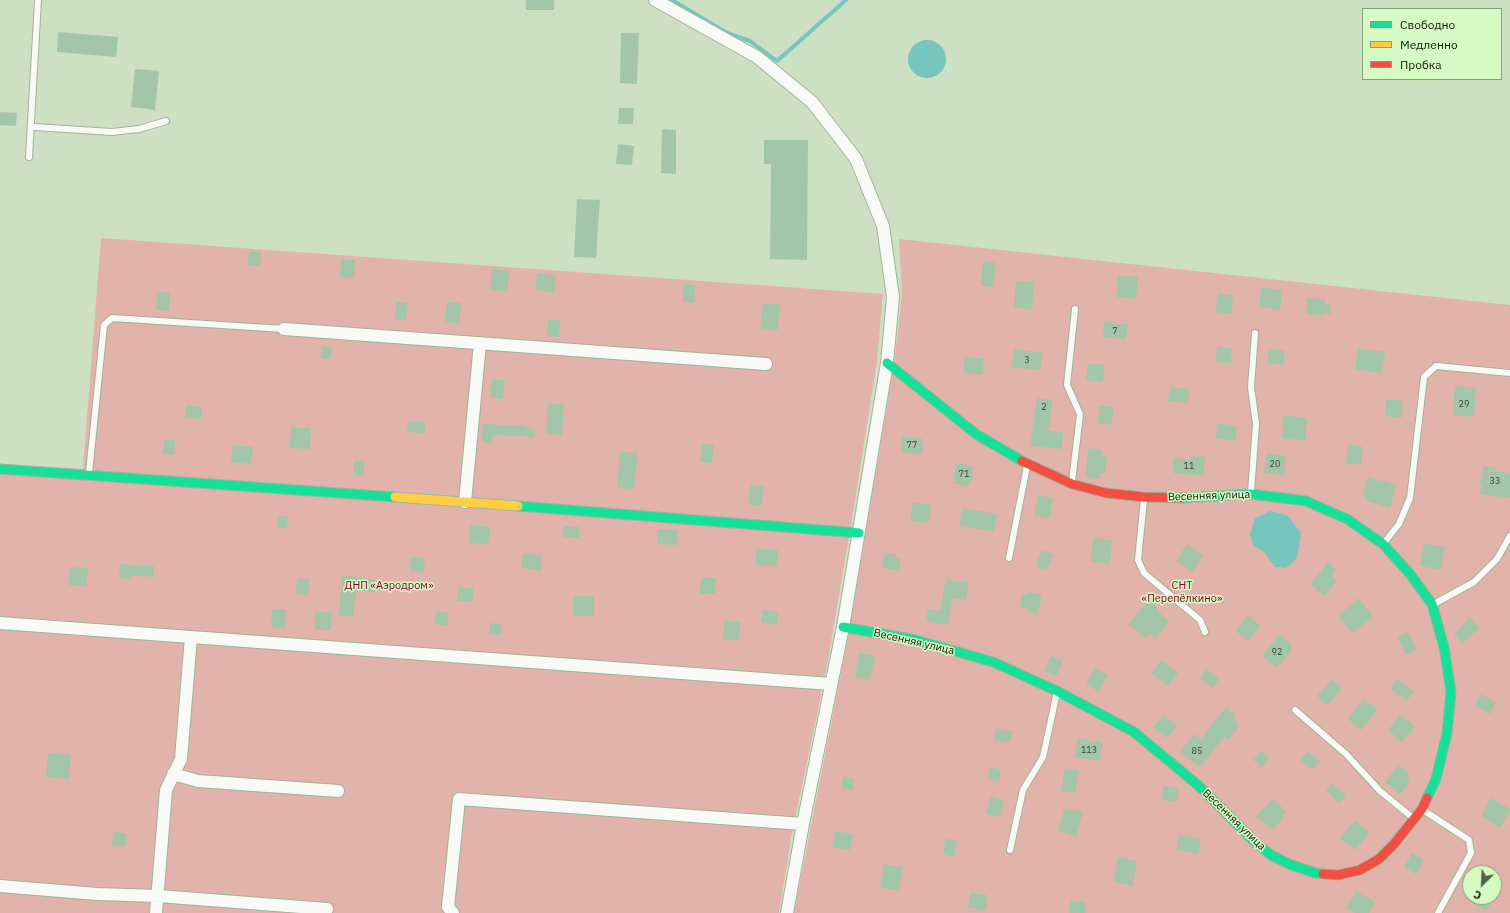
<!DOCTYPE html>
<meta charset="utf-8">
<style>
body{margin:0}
#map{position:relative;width:1510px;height:913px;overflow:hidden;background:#cde0c3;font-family:"IBM Plex Sans",sans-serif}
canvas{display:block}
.legend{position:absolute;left:1362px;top:8px;width:140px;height:72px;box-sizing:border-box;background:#d6fac3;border:1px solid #86a077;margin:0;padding:5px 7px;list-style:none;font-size:12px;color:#0d1a06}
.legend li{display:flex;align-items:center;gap:8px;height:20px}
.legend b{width:20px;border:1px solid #86a077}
.north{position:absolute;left:1462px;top:865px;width:40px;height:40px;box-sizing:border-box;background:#d6fac3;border:1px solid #86a077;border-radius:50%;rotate:204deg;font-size:11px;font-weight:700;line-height:16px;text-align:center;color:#0d1a06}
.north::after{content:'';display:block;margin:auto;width:14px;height:18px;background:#505f48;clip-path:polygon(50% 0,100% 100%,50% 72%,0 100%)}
</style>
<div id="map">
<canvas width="1510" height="913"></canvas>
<ul class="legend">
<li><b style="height:5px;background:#16e098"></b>Свободно</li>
<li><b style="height:5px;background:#ffcf43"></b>Медленно</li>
<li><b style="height:5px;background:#f24e42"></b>Пробка</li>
</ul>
<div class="north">С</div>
</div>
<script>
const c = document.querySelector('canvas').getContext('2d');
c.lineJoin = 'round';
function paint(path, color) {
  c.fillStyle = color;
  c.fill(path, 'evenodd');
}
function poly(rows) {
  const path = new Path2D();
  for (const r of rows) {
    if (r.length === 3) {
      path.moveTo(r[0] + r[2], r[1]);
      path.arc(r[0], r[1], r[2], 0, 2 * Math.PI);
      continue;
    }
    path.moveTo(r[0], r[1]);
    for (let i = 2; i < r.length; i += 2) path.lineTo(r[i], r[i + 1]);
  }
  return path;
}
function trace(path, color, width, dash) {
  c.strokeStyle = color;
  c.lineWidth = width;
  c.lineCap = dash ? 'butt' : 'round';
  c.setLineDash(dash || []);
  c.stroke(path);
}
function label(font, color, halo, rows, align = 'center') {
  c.font = font + ' "IBM Plex Sans",sans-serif';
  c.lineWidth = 3;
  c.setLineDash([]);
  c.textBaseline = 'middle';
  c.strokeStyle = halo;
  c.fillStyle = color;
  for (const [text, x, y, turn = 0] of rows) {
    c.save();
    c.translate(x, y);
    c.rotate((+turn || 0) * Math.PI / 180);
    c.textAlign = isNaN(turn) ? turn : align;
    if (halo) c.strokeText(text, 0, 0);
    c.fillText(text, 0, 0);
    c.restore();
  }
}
paint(poly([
 [101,238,883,294,877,361,853,513,826,671,792,833,779,913,0,913,0,464,83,469],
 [899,239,1510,305,1510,913,794,913,847,643,895,358,902,294],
 [1470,873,1494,873,1494,897,1470,897]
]), '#e1b3ab');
paint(poly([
 [927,59,19],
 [1270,511,1287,515,1301,533,1297,558,1286,568,1275,567,1264,552,1253,545,1250,534,1255,518]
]), '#76c6bd');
trace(poly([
 [672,0,727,33,750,41,777,61,846,0]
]), '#76c6bd', 4);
paint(poly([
 [526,0,554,0,554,10,526,10],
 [58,32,118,37,116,57,57,52],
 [621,33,639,33,637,84,620,83],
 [135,69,159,71,155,110,131,107],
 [619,108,634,108,633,124,618,124],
 [0,112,17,113,16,126,0,125],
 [662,129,676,130,676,174,661,173],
 [764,140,808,140,807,260,770,259,771,164,764,164],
 [618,144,634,146,632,165,616,164],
 [577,199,600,200,596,258,574,257],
 [249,251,261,251,260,266,248,265],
 [341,259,355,260,354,278,340,277],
 [983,261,996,263,993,287,981,286],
 [492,269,509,271,507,291,490,290],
 [537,273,556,276,554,293,535,290],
 [1118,275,1138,277,1136,299,1116,297],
 [1016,281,1034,282,1032,309,1014,308],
 [684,284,695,285,694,303,683,302],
 [1261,287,1282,290,1280,310,1259,307],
 [157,292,170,293,169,311,156,310],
 [1218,293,1233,295,1231,314,1215,312],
 [1307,298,1325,300,1325,304,1331,305,1330,314,1324,314,1323,316,1307,314],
 [396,302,408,303,406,320,395,319],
 [447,302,461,303,459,324,445,322],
 [763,303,780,305,777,331,760,328],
 [548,319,560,320,559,337,547,336],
 [1104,322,1128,325,1126,339,1103,337],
 [322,346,332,347,331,359,321,358],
 [1217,347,1232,348,1231,363,1216,362],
 [1358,348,1385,352,1382,373,1355,369],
 [1014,349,1043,353,1040,370,1012,367],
 [1269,349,1285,351,1283,365,1267,363],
 [965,356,984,359,982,375,963,372],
 [1088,363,1105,365,1103,382,1086,380],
 [492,379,505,380,503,399,490,398],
 [1455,386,1476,388,1474,417,1453,415],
 [1170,387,1189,389,1188,403,1168,401],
 [1037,398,1053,400,1048,431,1063,432,1062,449,1030,446],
 [1386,399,1403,401,1402,418,1385,416],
 [548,403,564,404,562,435,546,434],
 [186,405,202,407,201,419,185,418],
 [1100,405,1114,407,1111,425,1098,423],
 [1284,415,1307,418,1305,441,1282,438],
 [408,421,425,422,425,433,407,432],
 [1217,423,1237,426,1235,441,1216,438],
 [483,424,527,426,526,428,535,429,535,437,493,435,492,443,482,442],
 [291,427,311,428,310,449,290,448],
 [902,436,923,439,922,454,901,452],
 [164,439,175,440,174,455,163,454],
 [702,444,714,445,712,463,700,462],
 [233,445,253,447,251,464,231,462],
 [1348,445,1363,447,1361,464,1346,463],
 [1088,448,1102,450,1102,456,1107,457,1105,473,1100,473,1099,479,1086,477],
 [620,452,638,453,634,489,617,488],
 [1267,453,1286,456,1284,475,1264,473],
 [1191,456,1205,457,1203,476,1173,473,1174,458,1190,460],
 [354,461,365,461,363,476,353,475],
 [956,463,972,466,973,479,969,482,968,486,953,483],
 [1484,466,1496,468,1496,471,1510,473,1510,498,1480,494,1482,484,1479,481,1482,478],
 [1368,477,1396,485,1390,508,1366,501,1367,497,1363,496],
 [751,484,764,486,761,506,748,504],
 [1038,495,1053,498,1049,518,1034,515],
 [913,502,932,505,928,524,910,520],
 [962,508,997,514,994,532,959,525],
 [278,516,288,517,287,528,277,527],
 [470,525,490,527,488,544,469,543],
 [564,526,580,527,579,538,563,537],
 [658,529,678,530,677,545,657,544],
 [1093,538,1112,540,1110,564,1091,562],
 [1424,543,1445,547,1441,570,1420,566],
 [1187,544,1203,556,1192,572,1176,561],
 [756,548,778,550,777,566,756,565],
 [1041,550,1053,554,1047,570,1036,566],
 [523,553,542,556,541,571,521,568],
 [885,553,896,554,895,558,901,559,899,571,882,568],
 [424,557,425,571,411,572,410,558],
 [1328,562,1336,569,1331,575,1337,581,1324,596,1310,584],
 [120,564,154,566,153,577,131,575,131,579,119,578],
 [70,567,88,568,86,586,68,585],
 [342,575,375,580,374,592,356,590,353,617,339,615],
 [701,577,716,578,715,594,700,594],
 [297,579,309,579,308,595,296,594],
 [946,579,969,583,966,600,952,598,948,625,926,621,928,609,940,611],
 [458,587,473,588,473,602,457,601],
 [1029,592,1042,595,1038,613,1027,611,1028,608,1020,607,1022,594,1028,595],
 [574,596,594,596,594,616,573,616],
 [1358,598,1373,616,1353,633,1338,616],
 [1149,600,1158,608,1156,610,1169,621,1155,638,1150,633,1145,638,1128,624],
 [272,609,286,609,285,628,271,627],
 [763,610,778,612,777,624,761,623],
 [436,611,449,613,447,626,435,624],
 [315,612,332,612,331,630,315,630],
 [1248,616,1260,625,1248,641,1236,631],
 [1470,618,1479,628,1463,643,1454,634],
 [725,620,740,622,739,640,723,639],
 [490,623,501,624,501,635,489,634],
 [1408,632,1417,649,1406,655,1397,637],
 [1279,635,1292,645,1290,648,1292,649,1277,668,1262,656],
 [859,653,875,656,870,680,855,677],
 [1051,656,1063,661,1056,676,1044,671],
 [1162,660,1178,673,1168,686,1151,673],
 [1095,668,1108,675,1099,692,1086,684],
 [1207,669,1219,679,1213,688,1200,678],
 [1332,679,1342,688,1327,705,1317,696],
 [1397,679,1414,692,1406,701,1390,688],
 [1481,694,1496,702,1490,714,1474,706],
 [1364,699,1377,710,1361,730,1348,719],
 [1226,707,1235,714,1233,717,1237,721,1235,723,1239,727,1228,740,1224,737,1202,765,1198,765,1180,752,1194,734,1201,739],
 [1164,715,1177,726,1166,738,1153,728],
 [1400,715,1415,726,1402,742,1388,730],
 [996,729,1012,731,1010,742,994,740],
 [1078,738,1103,743,1099,761,1075,757],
 [1261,751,1269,758,1262,767,1253,760],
 [1308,751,1320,761,1312,770,1300,760],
 [48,753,71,755,69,779,46,777],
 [1398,765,1410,775,1406,779,1410,782,1400,794,1385,782],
 [990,767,1001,770,999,781,987,779],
 [1065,768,1079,771,1075,793,1061,791],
 [843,776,855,779,853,790,841,788],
 [1332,783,1346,795,1339,803,1326,791],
 [1164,785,1179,789,1176,802,1161,799],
 [991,796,1004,800,1000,817,986,814],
 [1491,798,1510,809,1500,828,1481,816],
 [1273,799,1286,811,1282,816,1284,817,1273,830,1256,816],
 [1065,808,1083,812,1076,836,1058,831],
 [1355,820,1370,832,1355,850,1340,838],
 [114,831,127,834,125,847,111,845],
 [835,831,853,834,850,850,832,847],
 [1179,835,1201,839,1198,854,1176,850],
 [946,838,957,841,954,857,943,854],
 [1412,853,1424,860,1416,874,1404,867],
 [1118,857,1137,861,1133,886,1113,882],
 [884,864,903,868,898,891,880,887],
 [1356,891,1375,902,1369,913,1355,913,1346,908],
 [970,893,987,895,986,910,968,908],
 [1463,897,1494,897,1486,911],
 [1071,900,1086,903,1085,913,1069,913]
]), '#a3c6aa');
const lane = poly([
 [34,127,112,132,139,129,166,121],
 [29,157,38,0],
 [89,473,104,325,112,318,284,329],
 [1072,482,1080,414,1067,385,1075,309],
 [1251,492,1256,424,1251,387,1255,333],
 [1144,499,1138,560,1144,573,1200,620,1205,632],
 [1384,543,1399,524,1410,498,1424,377,1436,366,1510,373],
 [1009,558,1027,466],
 [1434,604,1474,582,1497,559,1510,536],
 [1295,710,1346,754,1380,791,1413,818],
 [1423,810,1469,840,1471,853,1438,913],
 [1010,850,1023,790,1043,757,1057,692]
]);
const street = poly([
 [655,0,757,57,812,102,856,159,883,226,893,297,887,363,843,627,803,824,787,913],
 [284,329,766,364],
 [465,502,480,343],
 [0,623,831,684],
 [173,774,198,781,338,791],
 [0,886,97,894,158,896,327,909],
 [156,913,166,790,181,759,191,637],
 [453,913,448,907,459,799,803,824]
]);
const fast = poly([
 [887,363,976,434,1022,461],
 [0,469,395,497],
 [1182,498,1251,494,1306,501,1347,519,1383,544,1410,574,1432,604,1444,647,1451,692,1447,733,1436,779,1427,798],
 [518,506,859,533],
 [843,627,916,640,993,662,1057,691,1134,732,1199,786,1256,843,1271,855,1289,864,1315,873,1323,874]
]);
const slow = poly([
 [395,497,518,506]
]);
const jam = poly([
 [1022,461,1072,484,1106,493,1144,497,1182,498],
 [1323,874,1338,875,1360,870,1379,859,1394,844,1422,809,1427,798]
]);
trace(lane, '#a3b29b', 8);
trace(street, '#a3b29b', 14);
trace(fast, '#a3b29b', 11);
trace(slow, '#a3b29b', 11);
trace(jam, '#a3b29b', 11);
trace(lane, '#f8faf6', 6);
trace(street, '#f8faf6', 12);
trace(fast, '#16e098', 9);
trace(slow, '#ffcf43', 9);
trace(jam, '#f24e42', 9);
label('9px', '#32452f', null, [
 ["7",1115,331],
 ["3",1027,360],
 ["29",1464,404],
 ["2",1044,407],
 ["77",912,445],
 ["20",1275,464],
 ["11",1189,466],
 ["71",964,474],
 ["33",1495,481],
 ["92",1277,652],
 ["113",1089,750],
 ["85",1197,751]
]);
label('11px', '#0d1a06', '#d6fac3', [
 ["Весенняя улица",1209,496,-2],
 ["Весенняя улица",914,642,13],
 ["Весенняя улица",1234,820,44]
]);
label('11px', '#810027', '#d6fac3', [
 ["ДНП «Аэродром»",389,586],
 ["СНТ",1182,586],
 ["«Перепёлкино»",1182,599]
]);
</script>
